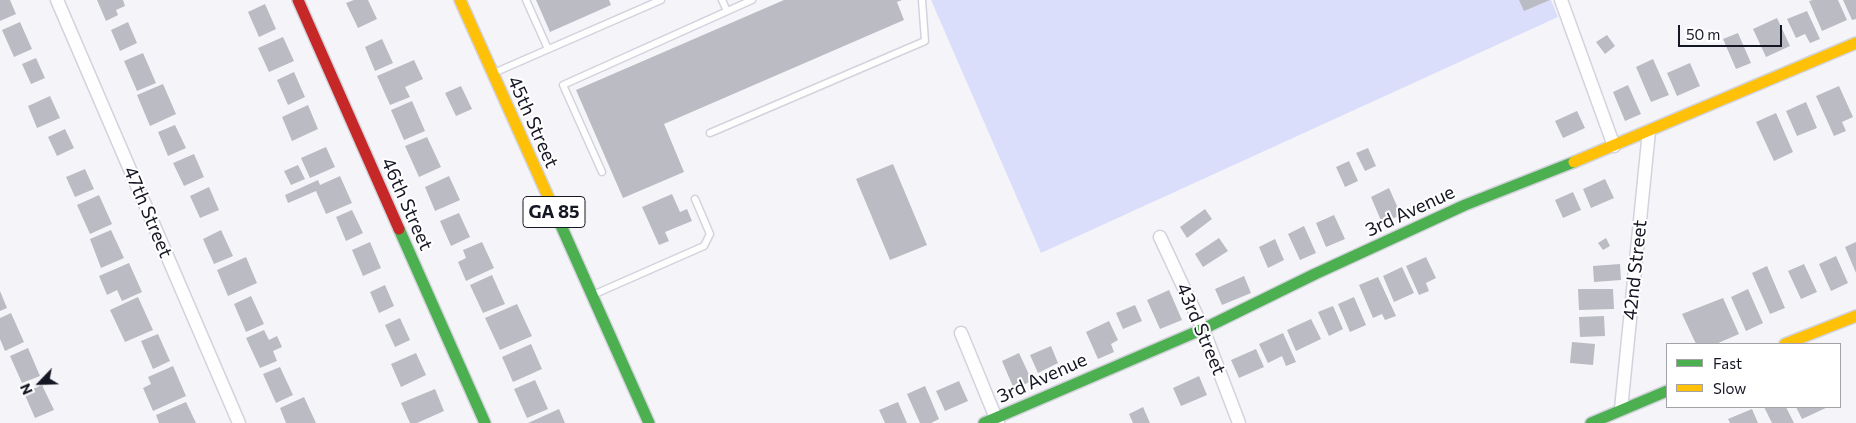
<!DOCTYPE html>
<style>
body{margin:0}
#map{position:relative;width:1856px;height:423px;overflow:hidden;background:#f5f5f9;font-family:Commissioner,sans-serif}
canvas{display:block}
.legend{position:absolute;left:1666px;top:343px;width:175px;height:65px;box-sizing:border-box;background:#fff;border:1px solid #a2a2a7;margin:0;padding:6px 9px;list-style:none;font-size:15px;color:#161724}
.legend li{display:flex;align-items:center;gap:10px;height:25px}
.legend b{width:25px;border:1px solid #a2a2a7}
.north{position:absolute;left:15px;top:358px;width:50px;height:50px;-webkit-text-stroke:4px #fff;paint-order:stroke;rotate:246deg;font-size:14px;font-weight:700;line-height:20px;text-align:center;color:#161724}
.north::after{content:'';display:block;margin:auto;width:18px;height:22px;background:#161724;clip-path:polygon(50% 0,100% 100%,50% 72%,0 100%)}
.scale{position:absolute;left:1678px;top:25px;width:104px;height:22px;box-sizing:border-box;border:2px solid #161724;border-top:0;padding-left:6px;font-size:15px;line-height:18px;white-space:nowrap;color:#161724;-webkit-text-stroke:4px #fff;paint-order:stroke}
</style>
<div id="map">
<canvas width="1856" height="423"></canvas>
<ul class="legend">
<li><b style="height:6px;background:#4caf50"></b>Fast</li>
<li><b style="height:6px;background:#ffc107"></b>Slow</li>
</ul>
<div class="north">N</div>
<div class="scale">50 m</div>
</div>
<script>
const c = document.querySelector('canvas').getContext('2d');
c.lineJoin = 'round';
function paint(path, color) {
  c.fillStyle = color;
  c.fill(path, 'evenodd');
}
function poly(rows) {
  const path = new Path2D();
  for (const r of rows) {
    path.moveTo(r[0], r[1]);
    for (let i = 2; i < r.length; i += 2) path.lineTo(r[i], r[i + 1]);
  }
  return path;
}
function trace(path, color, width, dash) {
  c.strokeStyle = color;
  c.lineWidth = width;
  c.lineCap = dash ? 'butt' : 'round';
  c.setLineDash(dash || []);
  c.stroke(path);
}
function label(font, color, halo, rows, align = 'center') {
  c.font = font + ' Commissioner,sans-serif';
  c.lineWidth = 4;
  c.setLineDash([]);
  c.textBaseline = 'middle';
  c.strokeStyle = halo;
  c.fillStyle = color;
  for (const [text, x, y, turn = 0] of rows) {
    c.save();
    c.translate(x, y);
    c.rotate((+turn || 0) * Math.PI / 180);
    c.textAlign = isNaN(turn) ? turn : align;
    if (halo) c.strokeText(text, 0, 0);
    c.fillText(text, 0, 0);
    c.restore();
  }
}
paint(poly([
 [931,0,1551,0,1558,17,1041,253]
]), '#dbdefa');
paint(poly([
 [0,0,10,0,16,14,0,21],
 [97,0,123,0,125,6,116,10,118,15,106,21],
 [354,0,368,0,377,19,358,28,346,3],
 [536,0,609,0,611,5,550,32],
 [784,0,902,0,897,2,904,20,664,124,684,172,623,198,576,90],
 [1519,0,1550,0,1524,11],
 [1813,0,1838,0,1847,20,1822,31,1809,1],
 [1843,0,1856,0,1856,19,1852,20],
 [265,4,276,29,259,37,248,12],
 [1807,11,1820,39,1810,43,1805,34,1796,38,1787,19],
 [1777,18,1790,46,1766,57,1753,29],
 [20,22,32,49,14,57,2,30],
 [128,22,137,43,120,51,111,30],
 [1738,33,1751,63,1736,69,1723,39],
 [1607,35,1615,46,1605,54,1596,42],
 [283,37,294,61,269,72,258,48],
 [382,39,393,63,375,71,365,47],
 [143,53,156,83,137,91,124,61],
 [36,58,45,78,31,84,22,64],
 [1653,59,1669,95,1651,102,1636,67],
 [414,60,423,79,405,87,410,97,390,105,377,76],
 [1690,63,1700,86,1677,96,1667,73],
 [294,72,305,97,288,105,277,80],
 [163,84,176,114,150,126,137,95],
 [1628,85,1641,114,1625,121,1613,92],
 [461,86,472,109,456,116,445,93],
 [1839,86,1853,117,1842,122,1846,131,1834,136,1816,96],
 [50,96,60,118,37,128,28,106],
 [412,101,425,131,404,140,391,110],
 [1806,102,1817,128,1797,136,1786,111],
 [308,105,318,129,292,141,282,117],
 [1577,111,1585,128,1563,138,1555,121],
 [1776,113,1793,152,1774,161,1756,122],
 [175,125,186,148,168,156,158,132],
 [65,129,74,148,57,156,48,137],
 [427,137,441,167,419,177,405,146],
 [326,147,335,167,310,178,301,158],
 [1368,148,1376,166,1365,171,1356,153],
 [194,154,204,177,184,186,173,163],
 [1349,161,1358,181,1345,187,1336,167],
 [893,164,927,245,890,260,856,179],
 [298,165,305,179,291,185,284,171],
 [85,169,94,189,75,197,66,177],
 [340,176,352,203,326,214,316,191,288,203,285,195,318,180,320,185],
 [449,176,460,200,435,211,425,187],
 [1605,179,1614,198,1591,208,1583,189],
 [209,187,219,210,200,218,190,196],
 [1389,188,1401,215,1382,223,1371,197],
 [1573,192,1581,210,1563,218,1555,200],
 [672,194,680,212,687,209,692,221,665,232,669,241,659,245,642,207],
 [99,195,112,224,90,234,77,205],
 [1205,209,1212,219,1187,238,1180,227],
 [352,210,363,233,346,241,336,217],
 [459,213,470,237,451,246,440,221],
 [1334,215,1345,239,1326,247,1316,223],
 [1304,226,1316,253,1300,260,1288,234],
 [111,230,124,258,101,268,90,239],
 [221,230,233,256,214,264,203,239],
 [1219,238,1228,251,1203,267,1195,254],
 [1606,238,1610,246,1603,250,1598,243],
 [1275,239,1284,260,1268,268,1259,247],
 [370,242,381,268,363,276,352,250],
 [482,242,494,268,466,281,458,262,466,258,463,250],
 [1856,242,1856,273,1845,247],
 [1836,256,1848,283,1831,291,1819,264],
 [246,257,257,283,228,296,217,270],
 [1426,257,1436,278,1426,283,1429,291,1419,295,1406,266],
 [129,263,142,292,122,301,117,290,107,295,99,276],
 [1620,264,1621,280,1594,282,1593,266],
 [1804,264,1817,292,1801,299,1788,271],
 [1767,266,1785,308,1770,314,1752,273],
 [1402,267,1414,293,1394,302,1383,276],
 [492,275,505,304,483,313,470,285],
 [1244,276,1251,293,1222,305,1215,289],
 [1378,277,1396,316,1385,320,1382,314,1373,318,1359,285],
 [385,285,394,306,379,313,370,292],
 [1578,289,1613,289,1614,309,1579,310],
 [1748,289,1763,323,1746,331,1731,297],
 [1169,290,1182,320,1160,329,1147,300],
 [0,291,7,308,0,311],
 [251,296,264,324,246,332,234,304],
 [138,297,153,330,125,342,110,310],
 [1354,297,1366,325,1350,332,1338,304],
 [1723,298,1739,334,1716,344,1696,344,1682,314],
 [517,304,532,336,500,350,485,318],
 [1135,305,1142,321,1123,329,1116,313],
 [1333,306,1343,329,1329,336,1318,312],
 [11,313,24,342,5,351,0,339,0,318],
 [1604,316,1605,336,1580,337,1579,317],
 [400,318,410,340,395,347,385,325],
 [1311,319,1321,339,1296,351,1287,330],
 [1109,321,1118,340,1111,344,1114,352,1098,359,1086,332],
 [264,330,269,340,277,336,282,347,273,351,277,361,260,368,246,338],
 [1283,333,1296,362,1286,366,1282,356,1268,363,1259,344],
 [158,334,170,361,153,369,141,341],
 [1572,342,1595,344,1593,365,1570,363],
 [531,344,542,369,513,382,502,357],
 [1051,346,1058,363,1038,373,1030,355],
 [28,348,40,376,22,383,10,356],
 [1256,349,1264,367,1239,378,1231,360],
 [416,353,426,375,401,387,391,364],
 [1019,353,1032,381,1014,389,1002,361],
 [173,366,186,396,153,411,143,388,151,384,148,377],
 [280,367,293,395,276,403,263,374],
 [1199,376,1207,395,1181,406,1173,388],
 [535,380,548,409,527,418,514,389],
 [959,381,968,401,945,411,936,391],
 [42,385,54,410,35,418,24,393],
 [925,386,939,419,931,423,920,423,907,394],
 [435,389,444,411,417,423,410,423,401,403],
 [304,397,316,423,286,423,280,408],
 [186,402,196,423,159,423,156,415],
 [898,402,907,423,885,423,879,410],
 [1143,407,1150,423,1133,423,1129,414],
 [1764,407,1786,407,1794,423,1772,423],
 [1796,407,1828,407,1802,419],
 [559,409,565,423,528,423],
 [1752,409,1758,423,1730,423,1728,419]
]), '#babbc3');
const lane = poly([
 [526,0,548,49],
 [722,0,727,11],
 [496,72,661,0],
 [710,133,925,41,922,0],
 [602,172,563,85,752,0],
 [595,294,704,246,710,234,695,199]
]);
const street = poly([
 [57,0,239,423],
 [1561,0,1614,146],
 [1160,237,1203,329,1239,423],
 [961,333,998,423],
 [1621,409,1649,131]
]);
const fast = poly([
 [559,221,649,423],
 [399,229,485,423],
 [984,423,1203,329,1315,274,1465,205,1574,162],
 [1591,423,1667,391]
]);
const slow = poly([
 [460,0,559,221],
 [1574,162,1856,43],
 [1785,344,1856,316]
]);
const jam = poly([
 [298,0,399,229]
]);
trace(lane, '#d2d3dc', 9);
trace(street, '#d2d3dc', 15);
trace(fast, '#d2d3dc', 14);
trace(slow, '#d2d3dc', 14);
trace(jam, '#d2d3dc', 14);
trace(lane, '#fefefe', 6);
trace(street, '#fefefe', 12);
trace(fast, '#4caf50', 11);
trace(slow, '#ffc107', 11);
trace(jam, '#c62828', 11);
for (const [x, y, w] of [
 [554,212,62]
]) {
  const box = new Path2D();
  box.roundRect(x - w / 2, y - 15.5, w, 31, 4);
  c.fillStyle = '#fff';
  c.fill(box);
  trace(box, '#161724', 1);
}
label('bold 18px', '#161724', null, [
 ["GA 85",554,212]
]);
label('19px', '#161724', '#fff', [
 ["45th Street",533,122,66],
 ["46th Street",407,204,66],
 ["3rd Avenue",1410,211,-25],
 ["47th Street",148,212,67],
 ["42nd Street",1635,270,-84],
 ["43rd Street",1201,329,67],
 ["3rd Avenue",1042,378,-24]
]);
</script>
